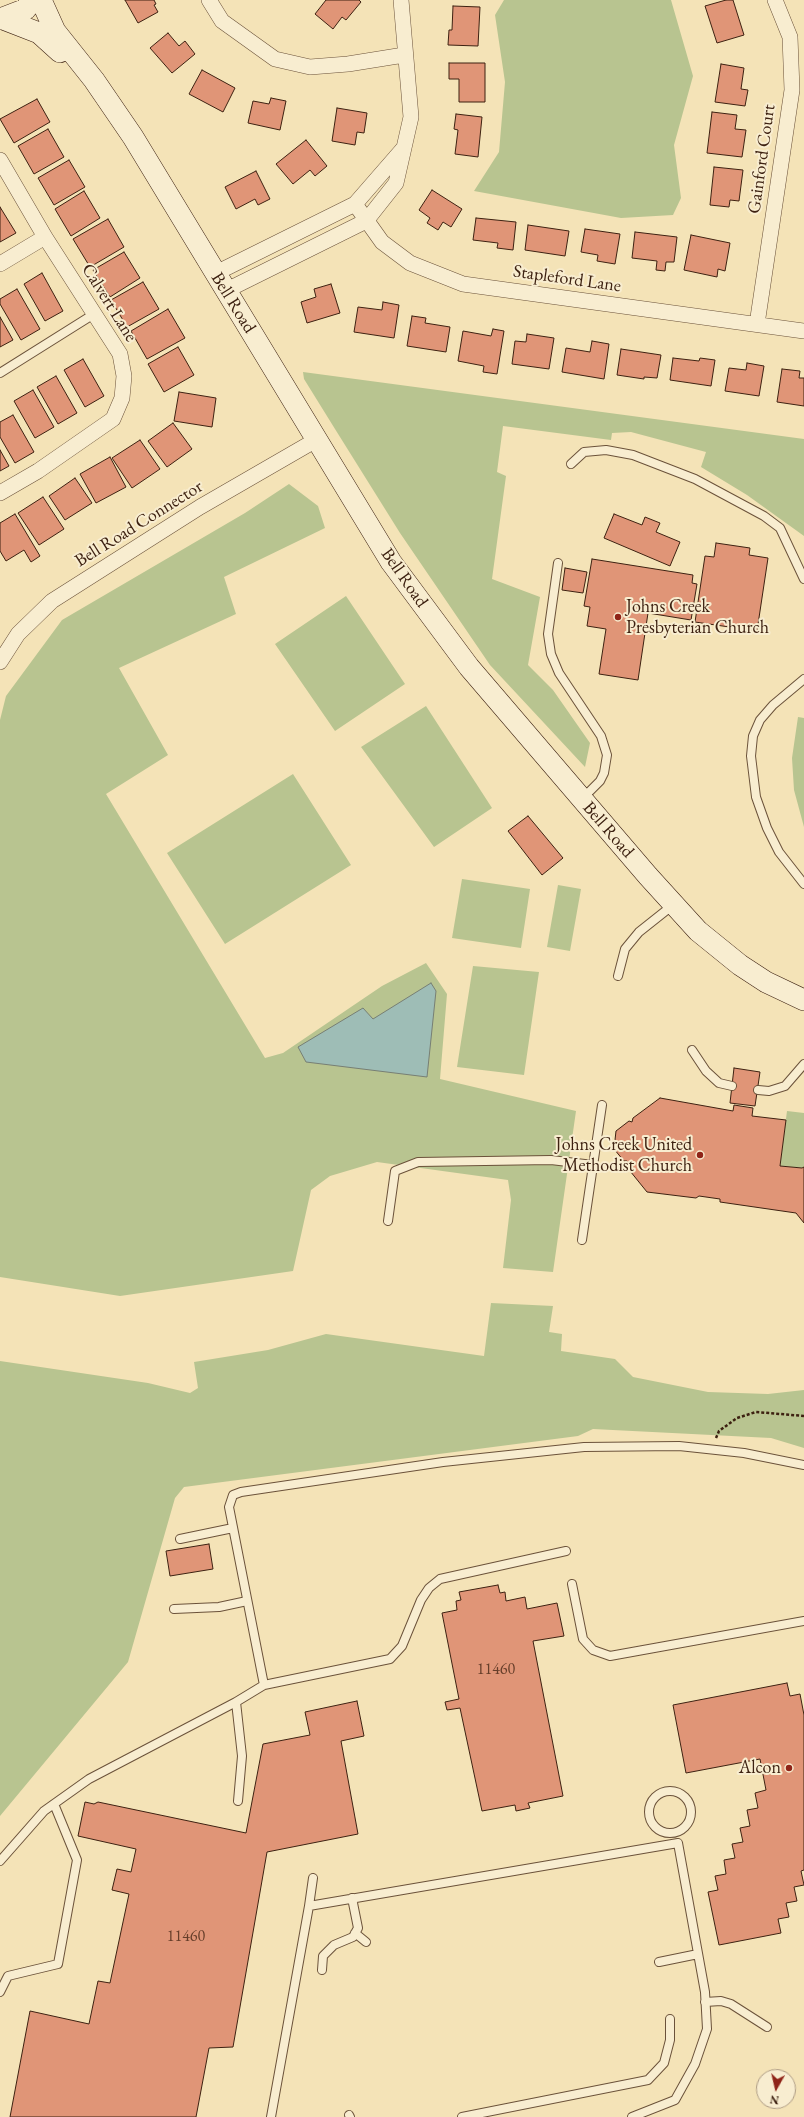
<!DOCTYPE html>
<style>
body{margin:0}
#map{position:relative;width:804px;height:2117px;overflow:hidden;background:#f4e3b7;font-family:"EB Garamond",serif}
canvas{display:block}
.north{position:absolute;left:756px;top:2069px;width:40px;height:40px;box-sizing:border-box;background:#f8edd0;border:1px solid #ad9b84;border-radius:50%;rotate:188deg;font-size:11px;font-weight:700;line-height:16px;text-align:center;color:#3d2111}
.north::after{content:'';display:block;margin:auto;width:14px;height:18px;background:#8f2418;clip-path:polygon(50% 0,100% 100%,50% 72%,0 100%)}
</style>
<div id="map">
<canvas width="804" height="2117"></canvas>
<div class="north">N</div>
</div>
<script>
const c = document.querySelector('canvas').getContext('2d');
c.lineJoin = 'round';
function paint(path, color) {
  c.fillStyle = color;
  c.fill(path, 'evenodd');
}
function poly(rows) {
  const path = new Path2D();
  for (const r of rows) {
    if (r.length === 3) {
      path.moveTo(r[0] + r[2], r[1]);
      path.arc(r[0], r[1], r[2], 0, 2 * Math.PI);
      continue;
    }
    path.moveTo(r[0], r[1]);
    for (let i = 2; i < r.length; i += 2) path.lineTo(r[i], r[i + 1]);
  }
  return path;
}
function trace(path, color, width, dash) {
  c.strokeStyle = color;
  c.lineWidth = width;
  c.lineCap = dash ? 'butt' : 'round';
  c.setLineDash(dash || []);
  c.stroke(path);
}
function label(font, color, halo, rows, align = 'center') {
  c.font = font + ' "EB Garamond",serif';
  c.lineWidth = 4;
  c.setLineDash([]);
  c.textBaseline = 'middle';
  c.strokeStyle = halo;
  c.fillStyle = color;
  for (const [text, x, y, turn = 0] of rows) {
    c.save();
    c.translate(x, y);
    c.rotate((+turn || 0) * Math.PI / 180);
    c.textAlign = isNaN(turn) ? turn : align;
    if (halo) c.strokeText(text, 0, 0);
    c.fillText(text, 0, 0);
    c.restore();
  }
}
paint(poly([
 [504,0,671,0,693,76,674,145,681,198,673,215,621,218,474,191,499,152,505,82,495,15],
 [303,372,804,439,804,536,747,495,701,467,706,452,631,432,612,433,611,440,503,426,497,472,506,476,492,579,540,597,528,665,553,690,590,743,585,767,490,665,400,533,335,429,304,379],
 [289,484,318,506,325,528,224,577,236,614,119,668,168,755,106,794,265,1058,283,1053,382,986,426,963,447,994,440,1079,576,1111,553,1272,503,1268,511,1200,508,1180,377,1162,330,1176,311,1190,293,1271,120,1296,0,1277,0,720,6,696,62,620,245,513],
 [346,596,405,684,335,731,275,644],
 [426,706,492,808,434,847,361,747],
 [798,717,804,718,804,827,794,790,792,758],
 [293,774,351,865,225,944,167,853],
 [462,879,530,889,521,948,452,938],
 [558,885,581,889,570,951,547,947],
 [473,966,539,972,524,1075,457,1067],
 [787,1111,804,1113,804,1167,802,1168,780,1166],
 [491,1303,553,1306,549,1332,562,1334,561,1351,615,1359,633,1377,708,1392,768,1394,804,1390,804,1448,771,1438,593,1429,578,1436,184,1487,175,1498,128,1662,0,1816,0,1361,148,1383,190,1393,198,1388,194,1362,268,1350,326,1334,484,1356]
]), '#b8c490');
const water = poly([
 [431,983,436,991,427,1077,306,1062,298,1047,363,1008,373,1019,431,983]
]);
paint(water, '#9ebdb6');
trace(water, '#777f74', 1);
const building = poly([
 [125,0,154,0,156,4,154,5,158,12,138,23,125,0],
 [326,0,359,0,361,2,346,20,342,17,333,29,315,14,326,0],
 [726,0,733,0,744,35,717,43,705,6,726,0],
 [453,6,480,7,478,46,448,45,449,30,452,30,453,6],
 [168,33,179,46,185,41,195,54,172,73,150,48,168,33],
 [449,63,485,63,485,102,459,102,459,79,449,79,449,63],
 [721,64,744,68,741,89,748,90,745,106,715,102,721,64],
 [202,70,235,88,223,112,189,94,202,70],
 [271,98,286,101,280,130,248,123,253,101,269,104,271,98],
 [37,99,50,122,14,143,0,119,37,99],
 [337,108,367,113,364,133,357,132,355,145,332,141,337,108],
 [712,112,737,115,735,129,746,130,742,157,707,153,712,112],
 [456,114,482,117,478,157,455,154,458,130,454,129,456,114],
 [48,129,64,157,34,174,18,146,48,129],
 [306,140,327,166,315,176,310,170,293,184,276,164,306,140],
 [69,160,85,187,54,205,38,178,69,160],
 [714,167,743,170,739,201,730,200,729,207,710,205,714,167],
 [256,171,270,199,258,205,255,199,236,209,225,187,256,171],
 [432,190,462,209,451,227,443,222,438,230,427,223,430,218,419,210,432,190],
 [84,191,100,218,71,236,55,209,84,191],
 [0,207,16,233,0,242,0,207],
 [476,218,516,222,513,250,497,248,498,243,473,240,476,218],
 [108,219,124,247,90,267,73,239,108,219],
 [528,225,569,231,565,256,525,250,528,225],
 [585,229,620,234,615,264,597,261,598,255,581,252,585,229],
 [635,232,677,237,674,262,666,262,665,271,656,270,657,261,632,258,635,232],
 [691,235,730,243,725,271,718,269,717,277,684,270,691,235],
 [124,252,140,278,110,297,93,270,124,252],
 [42,273,63,311,45,321,24,284,42,273],
 [143,282,159,309,127,327,111,300,143,282],
 [331,284,340,313,307,323,301,302,316,297,314,289,331,284],
 [17,289,40,329,21,340,0,304,0,299,17,289],
 [383,302,399,305,394,338,354,332,358,307,382,310,383,302],
 [168,309,185,338,147,359,131,331,168,309],
 [412,316,426,318,425,323,450,327,446,352,407,346,412,316],
 [0,317,13,340,0,347,0,317],
 [493,329,504,331,497,374,483,372,484,366,458,361,463,331,491,336,493,329],
 [527,334,554,338,549,369,512,364,515,341,526,342,527,334],
 [592,341,609,344,604,379,562,372,566,348,590,352,592,341],
 [178,347,194,375,164,392,148,364,178,347],
 [621,349,661,355,657,378,644,377,644,379,617,375,621,349],
 [673,358,699,361,700,358,715,360,711,386,670,380,673,358],
 [83,359,104,396,85,407,64,370,83,359],
 [747,363,764,366,759,396,725,391,729,368,746,370,747,363],
 [782,369,800,371,799,378,804,378,804,406,777,402,782,369],
 [56,376,77,413,58,424,37,387,56,376],
 [33,390,54,427,35,438,14,401,33,390],
 [179,392,216,398,212,427,174,421,179,392],
 [13,415,34,452,15,463,0,437,0,422,13,415],
 [173,423,192,449,167,467,148,441,173,423],
 [140,440,160,469,132,488,112,458,140,440],
 [0,450,9,466,0,471,0,450],
 [110,457,126,487,96,503,80,474,110,457],
 [75,478,92,503,65,520,49,496,75,478],
 [43,497,64,529,39,545,18,513,43,497],
 [15,514,40,556,31,562,24,550,6,561,0,551,0,523,15,514],
 [614,514,642,525,645,517,660,523,656,532,680,542,670,566,604,538,614,514],
 [716,543,750,548,749,555,768,558,757,631,695,622,705,556,714,557,716,543],
 [592,559,693,575,692,583,697,584,691,620,648,613,638,680,599,674,606,629,587,626,590,607,584,606,592,559],
 [565,568,587,572,583,593,562,590,565,568],
 [528,816,563,858,542,875,508,831,528,816],
 [734,1068,760,1072,755,1106,730,1103,734,1068],
 [660,1098,733,1111,734,1105,753,1108,752,1116,786,1120,780,1166,802,1168,804,1167,804,1223,796,1213,720,1202,720,1199,699,1196,696,1198,647,1192,626,1166,627,1161,624,1161,614,1149,616,1131,629,1121,632,1122,633,1118,660,1098],
 [209,1544,213,1569,170,1576,166,1551,209,1544],
 [498,1585,500,1593,505,1592,506,1601,525,1597,527,1609,557,1603,564,1636,533,1641,563,1796,528,1803,530,1808,516,1811,515,1805,482,1811,460,1708,447,1710,445,1702,459,1699,442,1613,457,1610,456,1601,461,1600,459,1592,498,1585],
 [787,1683,790,1696,800,1694,804,1715,804,1870,801,1871,804,1885,794,1887,797,1901,786,1903,789,1917,778,1919,781,1933,719,1945,708,1892,718,1890,715,1876,726,1874,724,1860,735,1858,732,1844,743,1842,740,1828,750,1826,747,1810,758,1808,755,1793,766,1790,760,1759,686,1773,673,1705,787,1683],
 [357,1701,364,1736,341,1741,358,1834,267,1852,233,2047,209,2048,196,2117,10,2117,30,2011,89,2024,98,1981,110,1983,129,1894,112,1890,117,1869,131,1872,136,1849,78,1836,85,1802,94,1804,98,1802,246,1833,263,1744,310,1735,305,1712,357,1701]
]);
paint(building, '#e09577');
trace(building, '#3d2111', 1);
const lane = poly([
 [0,373,94,314],
 [571,464,584,452,606,450,633,455,695,479,764,516,780,528,804,579],
 [558,563,548,634,551,654,559,673,601,736,607,755,604,773,600,781,582,799],
 [804,679,773,705,760,720,753,736,751,756,756,797,767,828,779,852,804,884],
 [618,976,625,949,639,932,673,905],
 [692,1050,706,1071,719,1083,732,1086],
 [758,1090,769,1091,785,1086,804,1064],
 [388,1221,395,1171,418,1162,551,1160,593,1165],
 [582,1240,602,1105],
 [180,1539,233,1528],
 [566,1551,440,1579,429,1588,421,1600,402,1646,390,1659,264,1685,229,1507,233,1495,241,1492,443,1462,584,1447,679,1446,744,1453,804,1465],
 [572,1584,583,1639,593,1650,610,1656,804,1621],
 [174,1609,219,1607,247,1601],
 [236,1702,242,1756,238,1801],
 [670,1812,21],
 [0,1861,44,1811,89,1779,236,1702,264,1685],
 [309,1906,313,1878],
 [355,1933,366,1942],
 [659,1962,698,1954],
 [322,1970,323,1956,334,1945,353,1937,358,1928,352,1898],
 [0,1992,8,1976,58,1964,77,1860,54,1804],
 [705,2002,721,2001,731,2004,767,2027],
 [349,2115,350,2117],
 [271,2117,309,1906,678,1843,705,1992,707,2029,695,2064,675,2100,632,2117],
 [462,2117,648,2080,664,2063,670,2040,670,2019]
]);
const street = poly([
 [209,0,222,21,275,59,310,67,348,64,404,55],
 [0,160,45,237,120,354,124,376,122,398,113,419,38,471,0,493],
 [355,204,382,242,410,263,463,284,804,331],
 [0,264,45,237],
 [214,274,355,204,402,150],
 [225,291,366,221,396,183,411,117,401,0],
 [757,324,792,90,790,37,775,0],
 [0,662,18,634,52,601,200,507,316,440]
]);
const secondary = poly([
 [41,0,55,31,94,80,133,137,391,562,469,667,648,876,698,931,740,965,766,982,804,1000],
 [0,19,26,9,31,0],
 [3,19,39,33,60,52]
]);
trace(lane, '#6b523a', 10);
trace(street, '#6b523a', 16);
trace(secondary, '#3d2111', 22);
trace(poly([
 [716,1438,719,1431,737,1418,756,1412,804,1416]
]), '#3d2111', 2.5, [3, 2]);
trace(lane, '#f8edd0', 8);
trace(street, '#f8edd0', 15);
trace(secondary, '#f8edd0', 21);
for (const [x, y, r, color] of [
 [618,617,4,"#8f2418"],
 [700,1155,4,"#8f2418"],
 [789,1768,4,"#8f2418"]
]) {
  const dot = new Path2D();
  dot.arc(x, y, r, 0, 2 * Math.PI);
  c.fillStyle = color;
  c.fill(dot);
  trace(dot, '#f8edd0', 1.5);
}
label('16px', '#663e2a', null, [
 ["11460",496,1670],
 ["11460",186,1937]
]);
label('18px', '#3d2111', '#f8edd0', [
 ["Gainford Court",762,159,-82],
 ["Stapleford Lane",567,279,8],
 ["Calvert Lane",109,303,58],
 ["Bell Road",233,303,58],
 ["Bell Road Connector",139,524,-32],
 ["Bell Road",404,578,55],
 ["Bell Road",608,830,49]
]);
label('18px', '#3d2111', '#f8edd0', [
 ["Johns Creek",626,607,"left"],
 ["Presbyterian Church",626,628,"left"],
 ["Johns Creek United",692,1145],
 ["Methodist Church",692,1166],
 ["Alcon",781,1768]
], 'right');
</script>
